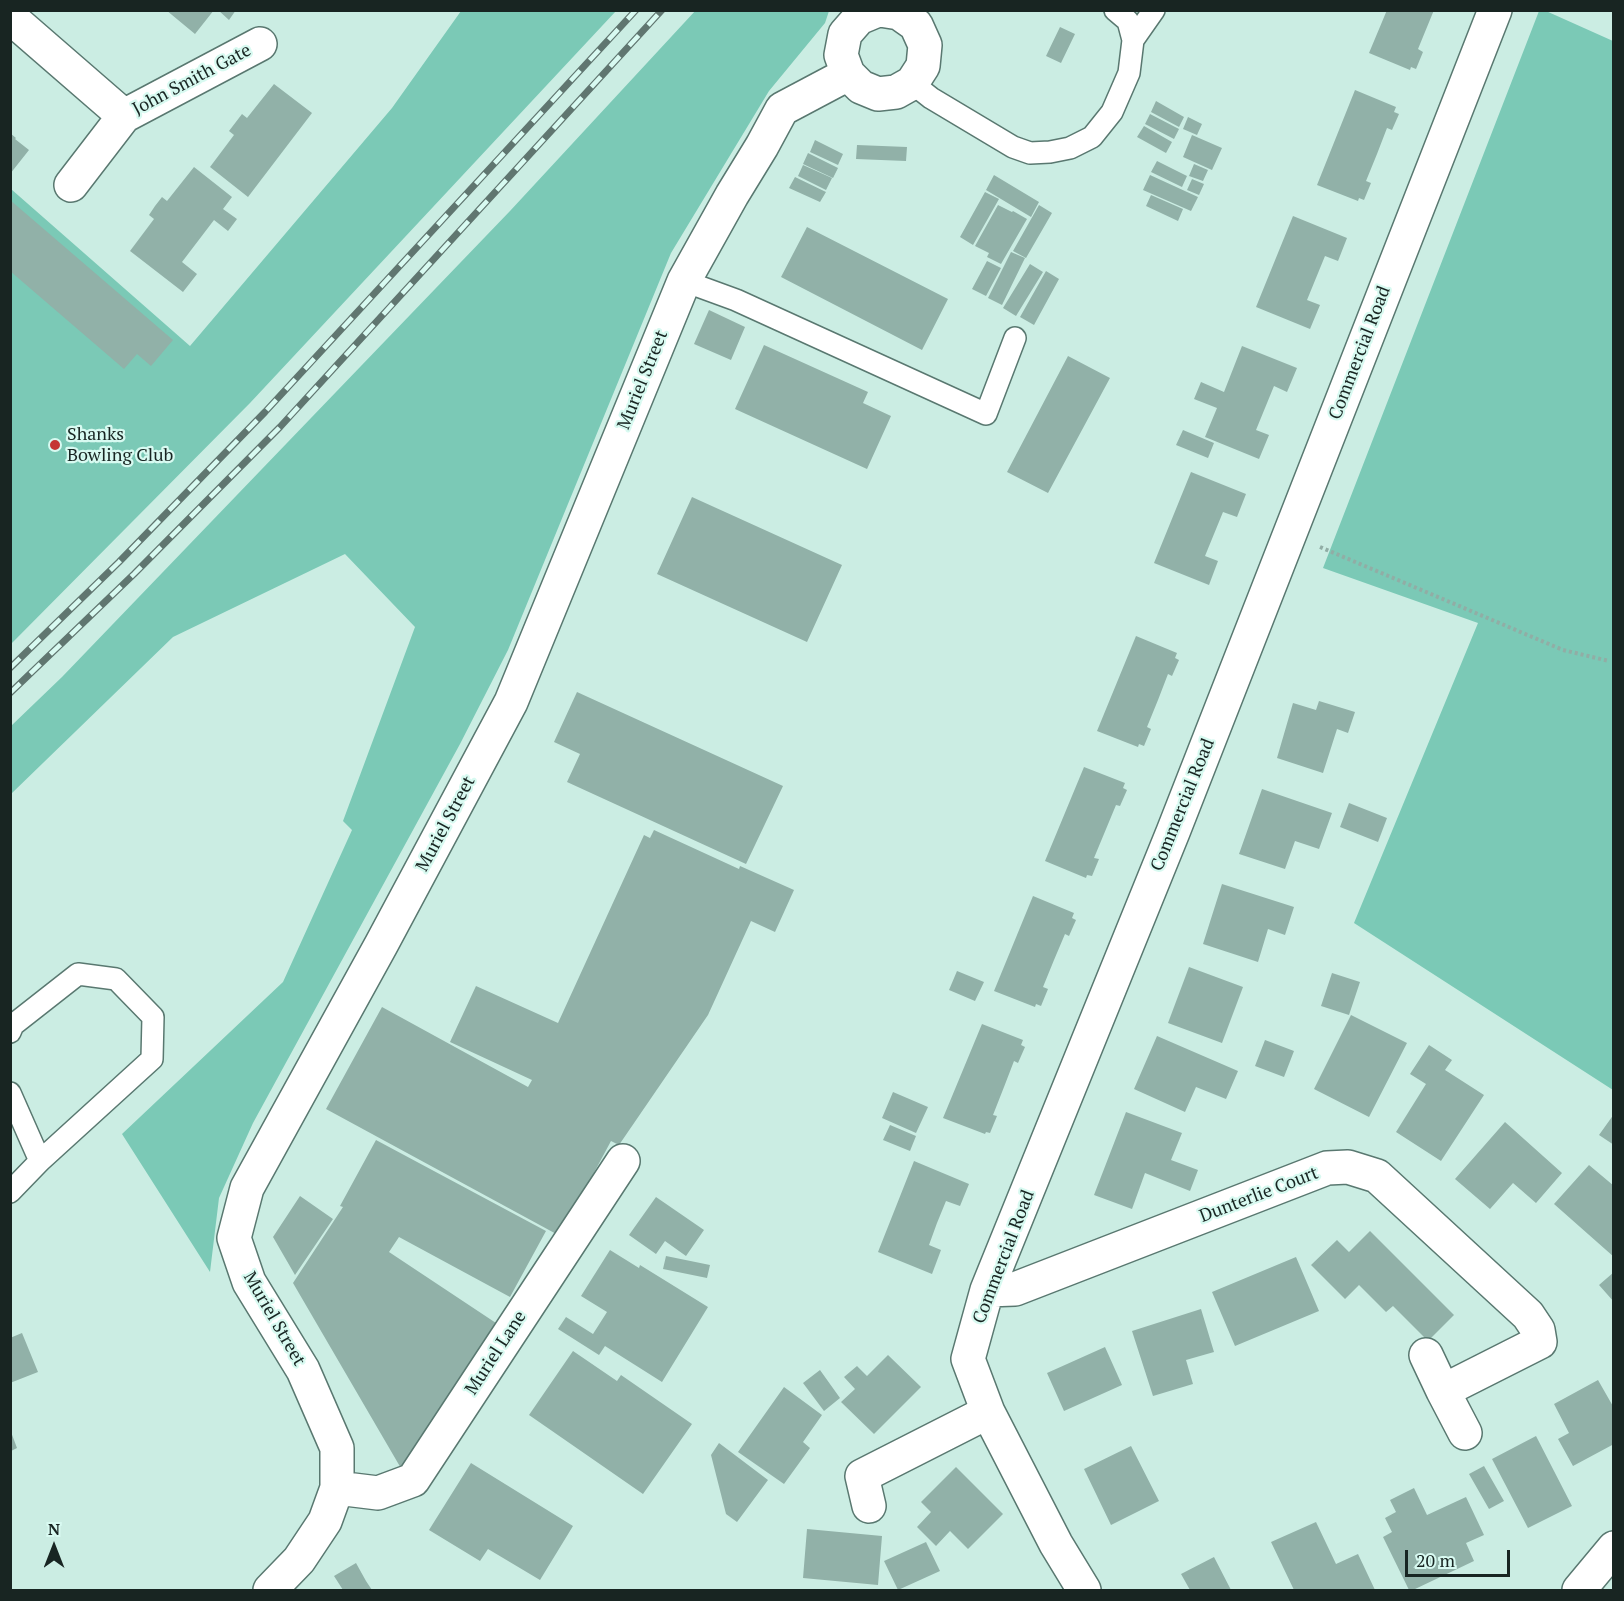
<!DOCTYPE html>
<style>
body{margin:0}
#map{position:relative;width:1624px;height:1601px;overflow:hidden;background:#cbede3;font-family:"PT Serif",serif}
canvas{display:block}
.frame{position:absolute;inset:0;border:12px solid #182522;pointer-events:none}
.north{position:absolute;left:24px;top:1517px;width:60px;height:60px;-webkit-text-stroke:4px #d8faf1;paint-order:stroke;rotate:0deg;font-size:16px;font-weight:700;line-height:24px;text-align:center;color:#182522}
.north::after{content:'';display:block;margin:auto;width:21px;height:27px;background:#182522;clip-path:polygon(50% 0,100% 100%,50% 72%,0 100%)}
.scale{position:absolute;left:1405px;top:1550px;width:105px;height:27px;box-sizing:border-box;border:3px solid #182522;border-top:0;padding-left:8px;font-size:18px;line-height:21px;white-space:nowrap;color:#182522;-webkit-text-stroke:4px #d8faf1;paint-order:stroke}
</style>
<div id="map">
<canvas width="1624" height="1601"></canvas>
<div class="frame"></div>
<div class="north">N</div>
<div class="scale">20 m</div>
</div>
<script>
const c = document.querySelector('canvas').getContext('2d');
c.lineJoin = 'round';
function paint(path, color) {
  c.fillStyle = color;
  c.fill(path, 'evenodd');
}
function poly(rows) {
  const path = new Path2D();
  for (const r of rows) {
    path.moveTo(r[0], r[1]);
    for (let i = 2; i < r.length; i += 2) path.lineTo(r[i], r[i + 1]);
  }
  return path;
}
function trace(path, color, width, dash) {
  c.strokeStyle = color;
  c.lineWidth = width;
  c.lineCap = dash ? 'butt' : 'round';
  c.setLineDash(dash || []);
  c.stroke(path);
}
function label(font, color, halo, rows, align = 'center') {
  c.font = font + ' "PT Serif",serif';
  c.lineWidth = 4.5;
  c.setLineDash([]);
  c.textBaseline = 'middle';
  c.strokeStyle = halo;
  c.fillStyle = color;
  for (const [text, x, y, turn = 0] of rows) {
    c.save();
    c.translate(x, y);
    c.rotate((+turn || 0) * Math.PI / 180);
    c.textAlign = isNaN(turn) ? turn : align;
    if (halo) c.strokeText(text, 0, 0);
    c.fillText(text, 0, 0);
    c.restore();
  }
}
paint(poly([
 [696,10,829,11,825,23,769,91,671,253,508,650,460,744,253,1123,219,1198,210,1272,122,1134,283,982,352,830,343,821,415,627,345,554,173,637,11,794,11,726,62,677,510,211],
 [461,11,616,11,250,403,11,644,11,189,190,346,392,108],
 [1539,11,1546,11,1613,41,1613,1090,1354,923,1478,623,1323,568]
]), '#7bc9b6');
paint(poly([
 [166,10,214,10,195,34],
 [218,10,236,10,229,20],
 [1387,10,1434,10,1418,49,1423,52,1416,69,1411,67,1410,70,1369,53],
 [1060,27,1075,34,1061,63,1046,56],
 [274,84,312,113,248,197,210,167,234,135,229,131,242,114,247,118],
 [1355,90,1396,107,1394,112,1399,114,1392,130,1387,128,1377,154,1366,181,1371,183,1364,200,1359,198,1358,201,1317,185],
 [1156,101,1184,117,1179,127,1151,112],
 [1150,114,1179,129,1174,139,1145,124],
 [1188,117,1202,124,1197,135,1183,129],
 [1144,126,1172,142,1166,153,1137,137],
 [10,133,16,138,15,139,29,150,10,174],
 [1192,135,1222,148,1212,170,1183,157],
 [815,140,843,154,838,165,810,152],
 [857,145,907,147,906,161,856,159],
 [808,153,838,168,833,178,803,164],
 [1157,161,1187,176,1182,187,1151,172],
 [1194,164,1208,170,1203,181,1189,176],
 [803,165,832,178,826,190,798,176],
 [194,167,232,197,223,209,237,219,228,231,214,220,182,262,197,274,183,292,130,251,154,219,149,215,155,206,162,197,167,201],
 [994,175,1039,202,1031,217,986,190],
 [1150,175,1198,197,1191,211,1143,190],
 [795,177,826,192,820,202,789,188],
 [1192,179,1204,184,1199,195,1187,190],
 [985,192,999,199,973,245,960,237],
 [1151,195,1183,209,1178,221,1146,206],
 [10,200,173,340,151,366,137,354,124,369,10,271],
 [998,205,1012,212,1013,211,1027,219,1001,264,987,257,989,253,975,246],
 [1039,205,1052,213,1026,258,1013,251],
 [1293,216,1347,238,1338,261,1325,256,1307,300,1320,305,1310,329,1256,307],
 [807,227,948,299,922,350,781,277],
 [1011,252,1025,258,1002,305,988,298],
 [987,261,1001,268,986,296,972,289],
 [1030,264,1043,272,1016,316,1003,308],
 [1046,271,1059,279,1034,325,1020,317],
 [709,310,745,327,731,360,694,344],
 [764,345,868,392,863,403,891,416,867,469,735,409],
 [1242,346,1297,368,1287,392,1274,386,1256,430,1269,435,1259,459,1205,437,1217,408,1194,399,1201,382,1224,392],
 [1068,356,1110,378,1048,493,1007,472],
 [1183,430,1214,443,1208,458,1176,445],
 [1191,472,1246,494,1237,517,1223,512,1205,556,1218,561,1209,585,1154,563],
 [692,497,842,565,807,642,657,574],
 [1136,636,1177,653,1175,658,1179,660,1172,676,1168,674,1158,700,1147,727,1151,729,1144,746,1139,744,1138,747,1097,731],
 [577,692,783,786,746,864,567,782,580,754,554,742],
 [1319,701,1355,712,1348,733,1337,729,1323,773,1277,758,1293,703,1316,710],
 [1084,767,1125,783,1123,788,1127,790,1120,806,1116,805,1094,858,1099,859,1092,876,1087,875,1086,878,1045,861],
 [1262,789,1332,813,1319,849,1295,841,1285,869,1239,854],
 [1349,803,1387,818,1378,842,1340,827],
 [654,830,739,869,740,866,794,890,775,932,751,921,708,1015,619,1145,611,1141,560,1236,326,1109,382,1007,528,1087,532,1080,450,1042,476,986,558,1023,644,835,650,838],
 [1222,884,1294,907,1285,935,1268,929,1258,962,1203,944],
 [1033,896,1074,913,1072,918,1076,920,1069,936,1065,934,1054,960,1043,987,1048,989,1041,1006,1036,1004,1035,1007,994,991],
 [1189,967,1243,987,1222,1043,1168,1023],
 [957,971,984,982,975,1001,949,990],
 [1332,973,1360,982,1349,1015,1321,1006],
 [1351,1015,1407,1043,1369,1117,1314,1089],
 [982,1024,1023,1040,1021,1045,1025,1047,1018,1063,1014,1061,1004,1087,993,1115,997,1116,990,1133,986,1132,985,1134,943,1118],
 [1157,1036,1238,1071,1226,1099,1196,1087,1185,1112,1134,1089],
 [1265,1040,1294,1051,1284,1077,1255,1066],
 [1429,1045,1452,1060,1445,1070,1484,1095,1441,1161,1396,1132,1426,1084,1410,1074],
 [893,1092,928,1107,916,1133,882,1118],
 [1126,1112,1182,1133,1171,1160,1198,1170,1190,1191,1145,1173,1132,1209,1094,1195],
 [1614,1114,1614,1145,1599,1135],
 [1505,1122,1562,1173,1536,1203,1513,1183,1490,1209,1455,1179],
 [890,1125,916,1136,910,1151,883,1140],
 [376,1140,546,1231,510,1297,399,1237,389,1252,499,1325,402,1470,293,1283,343,1207,340,1206],
 [914,1161,969,1184,960,1206,946,1201,937,1223,929,1245,941,1250,932,1274,878,1252],
 [1589,1165,1614,1186,1614,1257,1554,1204],
 [300,1196,333,1219,295,1275,273,1237],
 [656,1197,704,1230,686,1256,665,1241,656,1254,629,1235],
 [1370,1231,1454,1315,1428,1341,1393,1306,1386,1312,1359,1285,1345,1299,1311,1265,1337,1240,1349,1252],
 [610,1250,639,1268,640,1265,708,1307,662,1382,605,1346,599,1355,558,1329,566,1317,593,1334,607,1312,581,1296],
 [666,1256,710,1265,707,1278,663,1269],
 [1296,1257,1319,1311,1235,1346,1212,1292],
 [1614,1272,1614,1302,1599,1285],
 [1201,1309,1214,1352,1186,1360,1193,1384,1153,1396,1132,1331],
 [22,1333,38,1372,10,1383,10,1338],
 [1105,1347,1122,1385,1064,1411,1047,1373],
 [573,1351,617,1381,621,1375,692,1424,643,1494,529,1415],
 [888,1355,921,1387,874,1434,841,1402,855,1389,844,1377,857,1366,867,1376],
 [820,1370,840,1398,824,1411,803,1383],
 [1598,1380,1614,1408,1614,1444,1573,1466,1558,1439,1569,1433,1554,1404],
 [784,1387,822,1415,803,1442,810,1448,784,1484,738,1452],
 [11,1432,17,1448,11,1451],
 [1536,1436,1572,1506,1528,1528,1492,1459],
 [719,1443,768,1480,737,1522,726,1514,711,1455],
 [1131,1446,1159,1501,1111,1525,1084,1469],
 [471,1463,573,1526,540,1580,488,1549,480,1561,429,1530],
 [1484,1466,1504,1501,1489,1509,1469,1474],
 [956,1467,1003,1514,968,1549,950,1531,936,1546,917,1527,931,1512,921,1502],
 [1414,1488,1427,1515,1466,1497,1484,1535,1466,1543,1474,1561,1413,1590,1409,1590,1383,1537,1392,1532,1385,1518,1396,1512,1390,1500],
 [1316,1522,1336,1564,1358,1554,1375,1590,1294,1590,1271,1542],
 [807,1529,882,1536,878,1585,803,1578],
 [926,1542,940,1571,898,1590,884,1561],
 [1214,1557,1231,1590,1190,1590,1181,1574],
 [356,1563,366,1581,372,1590,343,1590,334,1576]
]), '#91b1a8');
const service = poly([
 [1133,40,1154,10],
 [912,83,931,98,1013,147,1030,153,1050,152,1070,148,1092,137,1112,112,1129,73,1133,40,1128,21,1115,10],
 [684,281,736,300,986,414,1015,338],
 [10,1032,13,1025,78,974,116,979,153,1017,152,1059,40,1161,10,1192],
 [10,1093,40,1161]
]);
const minor = poly([
 [878,10,859,18,845,34,841,55,848,74,861,87,878,94,896,92,912,83,923,66,925,45,916,25,899,13,880,10],
 [10,17,124,116,260,44],
 [71,185,124,116],
 [987,1290,1015,1289,1327,1168,1348,1167,1377,1176,1528,1315,1538,1330,1540,1342,1443,1391,1465,1433],
 [1426,1355,1443,1391],
 [337,1488,378,1493,413,1480,623,1161],
 [869,1506,862,1476,988,1412],
 [270,1590,299,1560,325,1521,337,1488,337,1448,303,1370,249,1282,234,1238,247,1188,381,945,511,702,684,281,732,195,762,146,782,109,848,74],
 [1084,1590,1056,1544,988,1412,968,1359,987,1290,1173,832,1495,10]
]);
const tertiary = poly([
 [1579,1590,1614,1548]
]);
trace(service, '#597870', 24);
trace(minor, '#597870', 36);
trace(tertiary, '#597870', 36);
trace(poly([
 [1320,547,1563,650,1609,661]
]), '#91ada5', 4, [3, 3]);
trace(service, '#fff', 21);
trace(minor, '#fff', 33);
trace(tertiary, '#fff', 33);
const rail = poly([
 [10,668,119,562,265,412,636,10],
 [10,693,134,574,280,427,662,10]
]);
trace(rail, '#607670', 7);
trace(rail, '#d8faf1', 4.5, [14]);
for (const [x, y, r, color] of [
 [55,445,6,"#c53733"]
]) {
  const dot = new Path2D();
  dot.arc(x, y, r, 0, 2 * Math.PI);
  c.fillStyle = color;
  c.fill(dot);
  trace(dot, '#d8faf1', 2);
}
label('18px', '#182522', '#d8faf1', [
 ["John Smith Gate",192,80,-28],
 ["Commercial Road",1360,353,-69],
 ["Muriel Street",643,380,-68],
 ["Commercial Road",1183,805,-68],
 ["Muriel Street",446,824,-62],
 ["Dunterlie Court",1259,1195,-21],
 ["Commercial Road",1004,1257,-69],
 ["Muriel Street",274,1319,60],
 ["Muriel Lane",496,1353,-57]
]);
label('18px', '#182522', '#d8faf1', [
 ["Shanks",67,435],
 ["Bowling Club",67,456]
], 'left');
</script>
